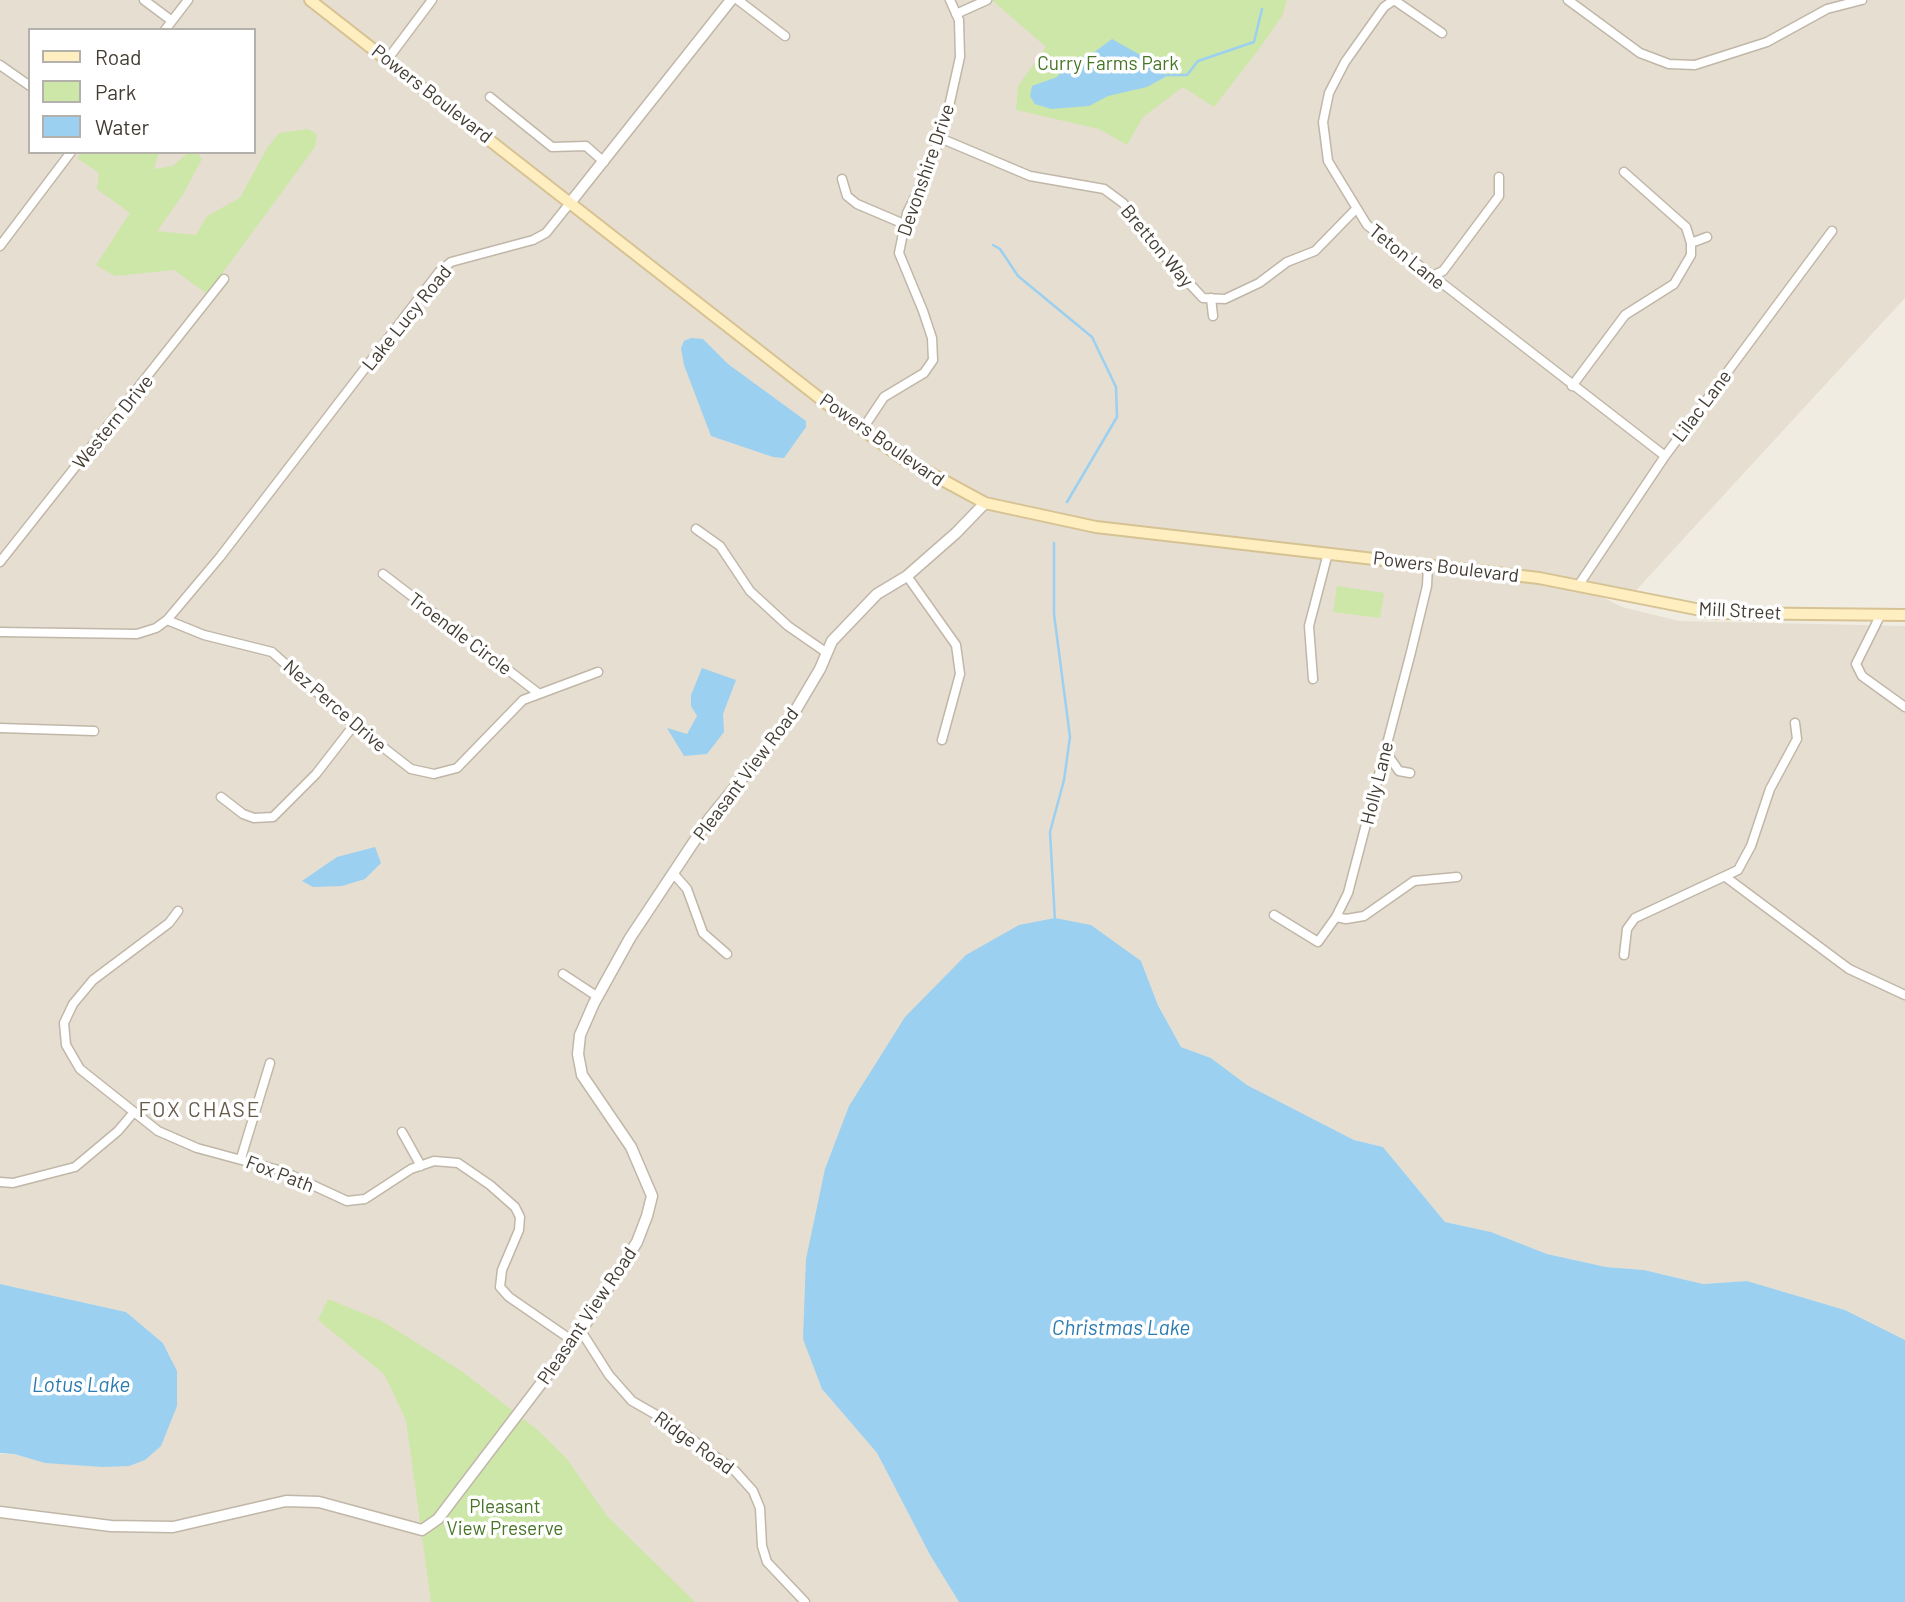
<!DOCTYPE html>
<style>
body{margin:0}
#map{position:relative;width:1905px;height:1602px;overflow:hidden;background:#f1ece2;font-family:Barlow,sans-serif}
canvas{display:block}
.legend{position:absolute;left:28px;top:28px;width:228px;height:126px;box-sizing:border-box;background:#fff;border:2px solid #b4b1ad;margin:0;padding:9px 12px;list-style:none;font-size:21px;color:#433c33}
.legend li{display:flex;align-items:center;gap:14px;height:35px}
.legend b{width:35px;border:2px solid #b4b1ad}
</style>
<div id="map">
<canvas width="1905" height="1602"></canvas>
<ul class="legend">
<li><b style="height:9px;background:#ffeebf"></b>Road</li>
<li><b style="height:19px;background:#cde7a9"></b>Park</li>
<li><b style="height:19px;background:#9cd0f1"></b>Water</li>
</ul>
</div>
<script>
const c = document.querySelector('canvas').getContext('2d');
c.lineJoin = 'round';
function paint(path, color) {
  c.fillStyle = color;
  c.fill(path, 'evenodd');
}
function poly(rows) {
  const path = new Path2D();
  for (const r of rows) {
    path.moveTo(r[0], r[1]);
    for (let i = 2; i < r.length; i += 2) path.lineTo(r[i], r[i + 1]);
  }
  return path;
}
function trace(path, color, width, dash) {
  c.strokeStyle = color;
  c.lineWidth = width;
  c.lineCap = dash ? 'butt' : 'round';
  c.setLineDash(dash || []);
  c.stroke(path);
}
function label(font, color, halo, rows, align = 'center') {
  c.font = font + ' Barlow,sans-serif';
  c.lineWidth = 7;
  c.setLineDash([]);
  c.textBaseline = 'middle';
  c.strokeStyle = halo;
  c.fillStyle = color;
  for (const [text, x, y, turn = 0] of rows) {
    c.save();
    c.translate(x, y);
    c.rotate((+turn || 0) * Math.PI / 180);
    c.textAlign = isNaN(turn) ? turn : align;
    if (halo) c.strokeText(text, 0, 0);
    c.fillText(text, 0, 0);
    c.restore();
  }
}
paint(poly([
 [0,0,1905,0,1905,298,1629,598,1582,587,1622,607,1679,621,1905,626,1905,1340,1845,1310,1747,1281,1703,1284,1644,1270,1606,1267,1547,1254,1491,1232,1445,1222,1383,1147,1354,1140,1247,1085,1211,1058,1181,1047,1158,1004,1141,961,822,1389,877,1453,930,1555,959,1602,0,1602,0,1454,14,1454,45,1463,129,1466,172,1360,163,1343,126,1312,0,1284],
 [30,30,254,30,254,152,30,152]
]), '#e6ded0');
paint(poly([
 [992,0,1287,0,1282,16,1259,49,1214,107,1183,87,1143,117,1127,145,1099,129,1016,110,1018,86,1046,47],
 [308,129,317,134,315,147,207,294,174,270,115,276,96,265,130,213,97,189,99,173,77,158,82,152,159,152,154,169,173,166,189,152,197,152,202,159,182,196,157,231,196,235,207,216,240,198,267,148,279,133],
 [1337,586,1384,593,1380,618,1333,612],
 [328,1299,382,1321,460,1370,539,1431,567,1459,607,1516,695,1602,431,1602,406,1420,384,1374,318,1320]
]), '#cde7a9');
paint(poly([
 [1112,39,1144,57,1157,71,1169,75,1147,87,1108,96,1089,106,1051,109,1035,104,1030,96,1032,86,1057,77,1070,59,1089,56],
 [691,338,703,339,728,364,806,421,806,427,784,458,773,457,711,436,684,365,681,348,684,341],
 [702,668,736,680,723,714,724,732,707,754,684,756,667,728,687,734,697,716,691,706,691,695],
 [375,847,381,863,365,879,342,886,313,887,302,881,337,857],
 [1055,918,1091,925,1141,961,1158,1005,1181,1047,1211,1058,1247,1085,1354,1140,1383,1147,1445,1222,1491,1232,1547,1254,1606,1267,1644,1270,1703,1284,1747,1281,1845,1310,1905,1340,1905,1602,959,1602,930,1555,877,1453,822,1389,803,1339,806,1259,825,1169,849,1106,905,1017,966,955,1019,925],
 [0,1284,126,1312,163,1343,177,1371,177,1406,161,1446,145,1460,129,1466,103,1467,45,1463,14,1454,0,1453]
]), '#9cd0f1');
trace(poly([
 [1168,75,1187,75,1198,61,1254,42,1262,9],
 [993,245,1000,249,1018,276,1092,337,1116,387,1117,417,1067,502],
 [1054,543,1054,614,1070,737,1064,780,1050,832,1055,921]
]), '#9cd0f1', 2.5);
const minor = poly([
 [144,0,172,21],
 [738,0,785,36],
 [1568,0,1640,53,1669,64,1695,65,1767,42,1827,9,1862,0],
 [956,14,987,0],
 [165,30,188,0],
 [1442,33,1394,0,1384,7,1345,62,1329,93,1323,122,1328,161,1367,225,1665,456],
 [387,60,432,0],
 [0,65,30,86],
 [490,97,552,147,586,146,604,162],
 [940,138,1030,176,1104,189,1123,203,1171,264,1203,298,1225,299,1259,283,1287,262,1315,251,1355,210],
 [842,179,847,196,857,204,904,224],
 [1691,243,1707,237],
 [0,246,71,152],
 [1430,277,1443,271,1499,196,1499,177],
 [1211,298,1213,316],
 [1572,386,1625,315,1674,284,1691,255,1691,243,1686,227,1624,172],
 [862,430,884,397,924,373,933,360,932,338,923,311,899,253,907,213,930,167,948,111,960,57,959,20,950,0],
 [696,529,720,546,750,591,788,626,827,653],
 [0,562,224,279],
 [383,574,538,693],
 [907,576,956,645,960,674,942,740],
 [1578,586,1665,456,1832,231],
 [1880,616,1856,664,1862,676,1905,707],
 [167,620,220,557,439,272,451,262,533,240,546,233,570,203],
 [0,632,137,634,156,628,167,620,204,635,272,652,348,720,411,769,434,774,457,768,523,700,598,672],
 [1313,679,1309,626,1328,553],
 [0,728,94,731],
 [1385,751,1399,771,1410,773],
 [221,797,243,814,254,818,273,817,316,774,354,725],
 [673,873,687,889,703,933,727,954],
 [1727,878,1849,969,1905,995],
 [178,911,169,923,93,980,73,1004,64,1023,66,1045,80,1069,158,1131,197,1148,282,1171,347,1201,365,1199,411,1169,434,1161,458,1163,490,1185,515,1207,520,1217,519,1230,502,1270,500,1287,509,1297,573,1341],
 [1274,915,1318,942,1336,917,1348,893,1411,652,1427,586,1428,565],
 [1336,917,1346,919,1364,916,1414,881,1457,877],
 [1624,955,1627,929,1635,918,1738,870,1751,846,1770,789,1797,739,1795,723],
 [563,974,598,997],
 [402,1132,421,1166],
 [241,1158,270,1063],
 [0,1182,13,1183,75,1167,118,1131,134,1112],
 [581,1331,609,1375,632,1401,667,1421,735,1471,753,1491,760,1508,762,1546,767,1562,805,1602]
]);
const tertiary = poly([
 [570,203,731,0],
 [0,1512,111,1526,173,1527,286,1501,319,1502,422,1530,438,1519,581,1331,637,1242,647,1216,652,1196,631,1147,582,1075,578,1054,580,1035,594,1003,630,938,709,819,791,718,820,669,832,641,877,594,907,576,956,533,985,503]
]);
const secondary = poly([
 [310,0,831,407,902,458,985,503,1096,527,1539,578,1716,613,1905,615]
]);
trace(minor, '#c0b7a8', 11);
trace(tertiary, '#c0b7a8', 13);
trace(secondary, '#d6c293', 14);
trace(minor, '#fff', 8);
trace(tertiary, '#fff', 10);
trace(secondary, '#ffeebf', 10);
label('19px', '#467526', '#fff', [
 ["Curry Farms Park",1108,64],
 ["Pleasant",505,1507],
 ["View Preserve",505,1529]
]);
label('19px', '#433c33', '#fff', [
 ["Powers Boulevard",432,94,38],
 ["Devonshire Drive",926,170,-71],
 ["Bretton Way",1157,246,50],
 ["Teton Lane",1407,257,39],
 ["Lake Lucy Road",407,318,-51],
 ["Lilac Lane",1702,406,-53],
 ["Western Drive",113,422,-51],
 ["Powers Boulevard",882,440,35],
 ["Powers Boulevard",1446,567,7],
 ["Mill Street",1740,611,3],
 ["Troendle Circle",460,634,37],
 ["Nez Perce Drive",335,706,41],
 ["Pleasant View Road",746,774,-53],
 ["Holly Lane",1377,783,-76],
 ["Fox Path",280,1174,21],
 ["Pleasant View Road",587,1316,-56],
 ["Ridge Road",694,1443,36]
]);
c.letterSpacing = '2px';
label('21px', '#665a4a', '#fff', [
 ["FOX CHASE",200,1110]
]);
c.letterSpacing = '0px';
label('italic 21px', '#2b7bb0', '#fff', [
 ["Christmas Lake",1121,1328],
 ["Lotus Lake",81,1385]
]);
</script>
